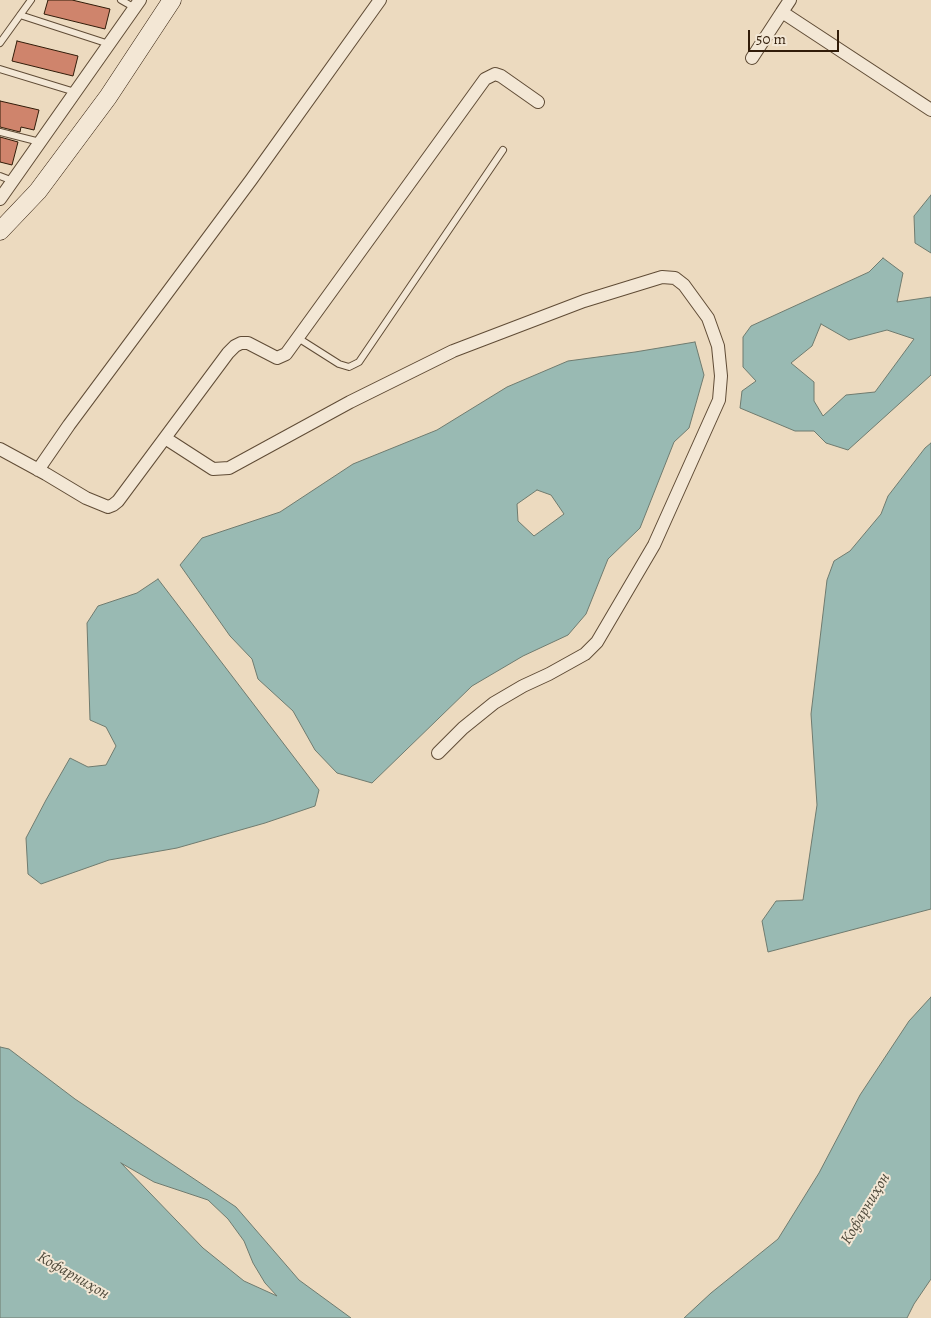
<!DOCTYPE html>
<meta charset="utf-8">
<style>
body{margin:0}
#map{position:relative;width:931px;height:1318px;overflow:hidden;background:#ecdabf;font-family:Alegreya,serif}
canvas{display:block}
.scale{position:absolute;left:748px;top:30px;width:91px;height:22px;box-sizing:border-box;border:2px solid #311c09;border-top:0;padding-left:6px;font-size:15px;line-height:18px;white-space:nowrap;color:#311c09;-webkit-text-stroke:4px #f3e7d5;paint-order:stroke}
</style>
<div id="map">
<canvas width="931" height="1318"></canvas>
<div class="scale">50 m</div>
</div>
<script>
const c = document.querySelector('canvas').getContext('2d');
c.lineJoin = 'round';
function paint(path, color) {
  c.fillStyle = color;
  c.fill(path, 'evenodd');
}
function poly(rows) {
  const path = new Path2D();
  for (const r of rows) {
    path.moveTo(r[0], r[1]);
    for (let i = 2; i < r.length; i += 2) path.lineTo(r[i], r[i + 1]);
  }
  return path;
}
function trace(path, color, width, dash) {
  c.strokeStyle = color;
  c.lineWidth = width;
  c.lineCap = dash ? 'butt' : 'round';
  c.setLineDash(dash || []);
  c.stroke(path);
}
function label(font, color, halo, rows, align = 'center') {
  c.font = font + ' Alegreya,serif';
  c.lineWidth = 4;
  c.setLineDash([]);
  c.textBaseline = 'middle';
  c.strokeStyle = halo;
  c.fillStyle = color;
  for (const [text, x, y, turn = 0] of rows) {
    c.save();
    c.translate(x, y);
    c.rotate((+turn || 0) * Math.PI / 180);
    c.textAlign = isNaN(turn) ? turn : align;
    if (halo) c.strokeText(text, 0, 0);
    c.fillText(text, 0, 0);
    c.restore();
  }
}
const water = poly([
 [931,195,931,253,915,243,914,216,931,195],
 [883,258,903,273,897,302,931,297,931,375,848,450,826,443,814,431,795,431,740,408,742,391,756,381,743,367,743,337,751,326,869,272,883,258],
 [821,324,849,340,887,330,914,339,875,392,846,395,823,416,814,401,814,382,791,363,812,346,821,324],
 [695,342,704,375,689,428,674,442,640,528,608,559,586,614,568,635,523,656,472,686,372,783,337,773,315,750,293,711,258,679,252,659,230,636,180,565,202,538,280,512,353,464,437,430,507,387,568,361,635,352,695,342],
 [537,490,551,495,564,514,534,536,518,521,517,504,537,490],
 [931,443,931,909,768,952,762,921,776,901,803,900,817,805,811,714,827,580,834,561,850,551,881,514,888,496,925,448,931,443],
 [158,579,319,790,315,806,265,823,177,848,109,860,41,884,28,874,26,838,46,800,70,758,88,767,106,765,116,746,106,727,90,720,87,623,98,606,137,593,158,579],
 [931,997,931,1279,914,1304,907,1318,684,1318,711,1293,778,1239,819,1173,860,1095,909,1021,931,997],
 [0,1047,9,1049,75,1099,236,1207,299,1280,351,1318,0,1318,0,1047],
 [121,1163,154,1182,208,1200,228,1219,244,1241,253,1263,265,1283,277,1296,244,1281,203,1248,121,1163]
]);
paint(water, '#99bab3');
trace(water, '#6f7b6f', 1);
const building = poly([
 [48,0,72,0,110,9,105,29,44,14,48,0],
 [17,41,78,56,73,76,12,61,17,41],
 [0,101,39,110,34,130,21,127,20,132,0,127,0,101],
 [0,137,18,142,12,165,0,162,0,137]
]);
paint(building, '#cf846c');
trace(building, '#311c09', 1);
const service = poly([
 [121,0,135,8],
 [20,15,109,44],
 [0,43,31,0],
 [0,69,75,92],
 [0,132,40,142],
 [0,176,13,181],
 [298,338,339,364,349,367,359,362,503,150]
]);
const minor = poly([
 [782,12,790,0],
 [752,58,782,12,931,110],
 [0,199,140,0],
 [165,438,213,469,229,468,350,402,453,351,584,301,662,277,675,278,684,285,708,318,718,346,721,376,719,400,654,545,597,642,585,654,549,674,523,686,494,703,463,728,438,753],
 [0,449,46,474,86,498,108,507,113,505,118,501,228,353,235,346,241,343,248,343,277,358,286,354,485,79,495,74,501,76,538,102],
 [38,470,69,425,251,180,380,0]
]);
const secondary = poly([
 [0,231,38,191,108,97,172,0]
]);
trace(service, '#604c36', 8);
trace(minor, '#604c36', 14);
trace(secondary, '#311c09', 19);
trace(service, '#f3e7d5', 6);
trace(minor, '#f3e7d5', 12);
trace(secondary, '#f3e7d5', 18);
label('italic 16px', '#504b3c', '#f3e7d5', [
 ["Кофарниҳон",866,1209,-59],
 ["Кофарниҳон",73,1276,30]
]);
</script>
